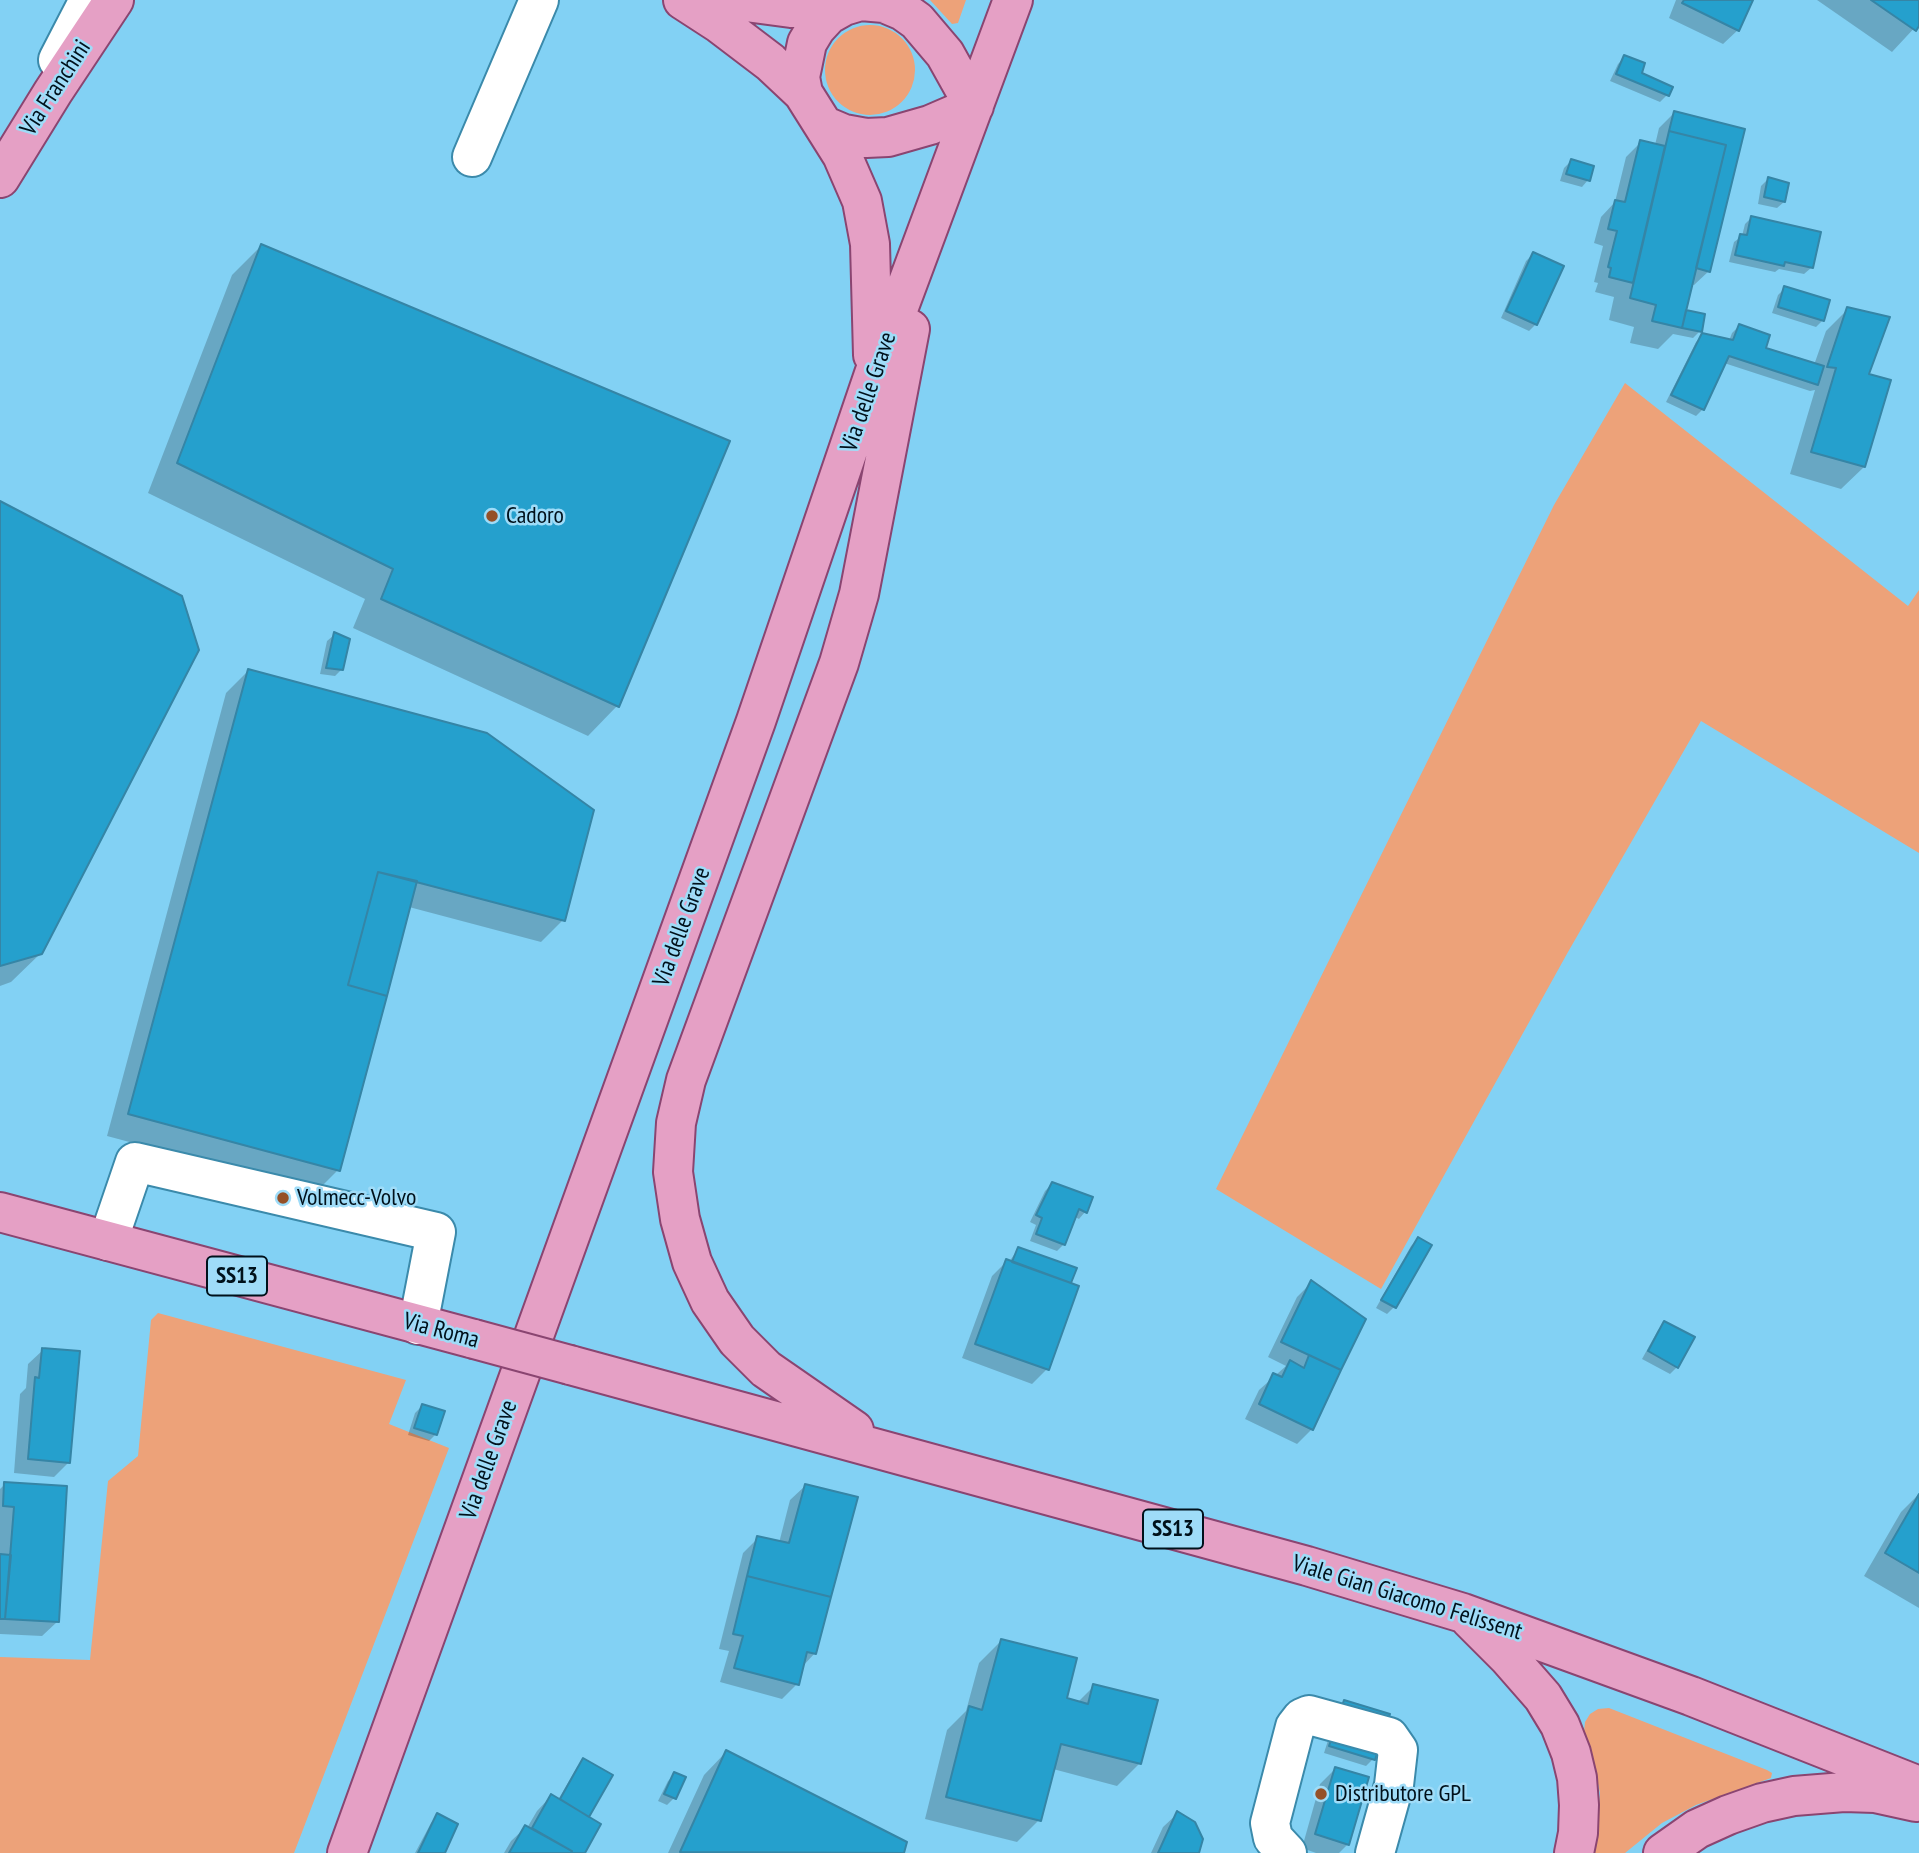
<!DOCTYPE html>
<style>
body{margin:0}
canvas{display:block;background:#82d1f4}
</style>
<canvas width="1919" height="1853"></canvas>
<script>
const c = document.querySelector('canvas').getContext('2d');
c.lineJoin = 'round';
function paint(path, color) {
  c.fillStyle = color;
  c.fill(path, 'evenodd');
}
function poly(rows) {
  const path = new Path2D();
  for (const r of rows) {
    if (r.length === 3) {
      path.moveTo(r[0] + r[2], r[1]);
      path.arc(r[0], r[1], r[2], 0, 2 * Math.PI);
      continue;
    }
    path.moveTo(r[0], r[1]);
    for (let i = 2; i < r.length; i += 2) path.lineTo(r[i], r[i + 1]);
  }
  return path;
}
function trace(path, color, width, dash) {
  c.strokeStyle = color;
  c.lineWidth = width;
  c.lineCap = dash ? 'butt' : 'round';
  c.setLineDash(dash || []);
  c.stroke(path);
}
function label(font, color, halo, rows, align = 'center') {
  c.font = font + ' "PT Sans Narrow",sans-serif';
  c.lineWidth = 5;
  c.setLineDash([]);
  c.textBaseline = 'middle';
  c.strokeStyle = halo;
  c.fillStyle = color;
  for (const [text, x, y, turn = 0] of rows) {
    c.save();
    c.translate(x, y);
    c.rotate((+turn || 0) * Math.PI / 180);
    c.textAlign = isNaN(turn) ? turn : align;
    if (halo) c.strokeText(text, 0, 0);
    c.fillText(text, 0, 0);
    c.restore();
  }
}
paint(poly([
 [930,0,966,0,958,23,952,24],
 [870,70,45],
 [1625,383,1908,606,1919,590,1919,853,1701,721,1568,952,1381,1289,1216,1189,1554,505],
 [158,1313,406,1380,389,1424,449,1448,294,1853,0,1853,0,1657,90,1660,108,1481,138,1456,151,1320],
 [1609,1708,1767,1770,1772,1773,1771,1778,1696,1805,1662,1823,1625,1853,1594,1853,1600,1793,1594,1765,1584,1732,1585,1722,1590,1714,1598,1709]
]), '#eda279');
paint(poly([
 [1676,0,1751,0,1738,30,1723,44,1669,18],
 [1817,0,1919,0,1919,23,1892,52],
 [1625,57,1639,74,1667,95,1660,102,1610,81,1618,64],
 [1674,113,1709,271,1694,285,1690,284,1683,316,1700,331,1693,338,1673,334,1658,349,1630,343,1634,327,1609,320,1614,297,1595,292,1598,283,1594,282,1603,246,1594,243,1601,217,1615,202,1626,157,1641,142,1655,145,1659,128],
 [1571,161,1588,180,1582,187,1560,181,1564,168],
 [1768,179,1784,202,1777,208,1758,204,1761,186],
 [1752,217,1811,268,1804,274,1779,269,1775,272,1729,262,1734,242,1742,236,1745,224],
 [261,246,728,442,617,706,588,736,353,628,365,599,148,493,232,275],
 [1533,254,1536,324,1529,331,1501,318,1526,261],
 [1785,288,1823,320,1816,327,1772,313,1778,295],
 [1848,309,1866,375,1864,467,1841,489,1790,474,1815,390,1810,391,1724,363,1703,409,1696,416,1666,402,1696,342,1703,335,1729,341,1732,333,1739,326,1764,349,1814,365,1826,331],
 [0,503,41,953,11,982,0,986],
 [334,635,342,669,335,676,320,674,327,641],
 [248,671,563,920,541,942,409,907,338,1170,316,1192,107,1136,226,693],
 [1052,1184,1085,1212,1079,1219,1075,1217,1064,1244,1057,1251,1030,1241,1036,1225,1030,1222,1045,1191],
 [1418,1239,1429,1246,1394,1307,1387,1314,1376,1308,1411,1246],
 [1018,1249,1069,1282,1047,1369,1032,1384,962,1358,992,1276,1007,1261,1009,1262],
 [1311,1283,1312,1429,1297,1444,1245,1419,1259,1390,1286,1366,1268,1357,1297,1297],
 [1665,1323,1677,1367,1670,1374,1642,1359,1658,1330],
 [43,1350,69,1462,54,1477,14,1473,20,1394,26,1388,28,1364],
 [422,1406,436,1434,429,1441,408,1435,415,1413],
 [5,1484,65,1488,57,1622,42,1636,0,1634,0,1489],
 [805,1486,815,1653,802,1667,797,1684,782,1699,720,1682,729,1651,719,1649,743,1553,758,1538,779,1543,790,1500],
 [1919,1494,1919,1608,1864,1576,1901,1512],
 [1001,1641,1064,1700,1077,1703,1094,1686,1139,1764,1117,1786,1053,1769,1039,1820,1017,1842,925,1819,947,1730,966,1711,979,1663],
 [1345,1702,1373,1759,1366,1766,1324,1753,1338,1709],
 [726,1752,905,1843,902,1853,668,1853,704,1775],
 [584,1760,587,1817,583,1853,504,1853,511,1841,526,1827,527,1828,537,1811,551,1796,558,1800,577,1767],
 [1335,1769,1348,1844,1339,1853,1316,1853,1302,1848,1320,1784],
 [675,1774,684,1778,674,1798,667,1805,658,1801,668,1781],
 [1178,1813,1196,1853,1151,1853,1163,1827],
 [437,1816,442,1853,415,1853,431,1823]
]), '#0003');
const building = poly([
 [1684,0,1753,0,1739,31,1682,3,1684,0],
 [1871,0,1919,0,1919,26,1916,31,1871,0],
 [1624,55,1645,63,1642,73,1673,87,1669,96,1616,74,1624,55],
 [1674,111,1745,129,1710,272,1696,268,1726,145,1669,131,1674,111],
 [1669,131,1726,145,1682,328,1652,321,1656,305,1630,298,1669,131],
 [1640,140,1665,146,1633,283,1609,277,1611,268,1608,267,1617,231,1608,229,1615,200,1625,202,1640,140],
 [1571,159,1594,166,1590,181,1566,174,1571,159],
 [1768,177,1789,183,1785,202,1764,197,1768,177],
 [1751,216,1821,232,1813,268,1785,262,1784,266,1735,255,1740,234,1747,235,1751,216],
 [261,244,730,441,619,707,381,599,393,569,177,463,261,244],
 [1533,252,1564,266,1537,325,1506,311,1533,252],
 [1784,286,1830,300,1824,321,1778,307,1784,286],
 [1847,307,1890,317,1869,374,1891,380,1865,467,1811,452,1836,368,1827,367,1847,307],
 [1686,310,1705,314,1702,332,1682,328,1686,310],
 [1739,324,1770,335,1766,348,1824,366,1818,385,1729,356,1704,410,1671,395,1702,333,1733,340,1739,324],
 [0,501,182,596,199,650,42,954,0,966,0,501],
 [334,632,350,639,343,670,326,668,334,632],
 [248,669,487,733,594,810,565,921,378,872,348,985,387,996,340,1171,128,1114,248,669],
 [378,872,417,881,387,996,348,985,378,872],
 [1052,1182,1093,1197,1087,1213,1079,1209,1065,1245,1036,1234,1042,1218,1036,1215,1052,1182],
 [1418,1237,1432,1245,1396,1308,1381,1300,1418,1237],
 [1018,1247,1077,1268,1071,1283,1012,1262,1018,1247],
 [1006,1259,1079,1286,1049,1370,975,1344,1006,1259],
 [1311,1280,1366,1319,1341,1370,1281,1342,1311,1280],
 [1664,1321,1695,1337,1678,1368,1648,1351,1664,1321],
 [42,1348,80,1351,70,1463,28,1459,35,1377,39,1378,42,1348],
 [1309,1355,1341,1370,1313,1430,1259,1404,1273,1373,1282,1377,1290,1360,1304,1368,1309,1355],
 [422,1404,445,1411,437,1435,414,1428,422,1404],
 [4,1482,67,1486,59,1622,5,1619,14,1507,3,1506,4,1482],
 [805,1484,858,1497,831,1597,747,1576,757,1536,789,1543,805,1484],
 [1919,1494,1919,1573,1885,1553,1919,1494],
 [0,1554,11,1555,5,1619,0,1619,0,1554],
 [747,1576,831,1597,816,1654,807,1652,799,1685,734,1668,743,1636,733,1634,747,1576],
 [1001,1639,1077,1658,1067,1698,1088,1704,1093,1684,1158,1700,1141,1764,1061,1744,1041,1821,946,1797,969,1706,982,1710,1001,1639],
 [1344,1700,1390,1714,1375,1760,1329,1746,1344,1700],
 [726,1750,907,1842,904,1853,680,1852,726,1750],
 [583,1758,613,1775,589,1817,560,1799,583,1758],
 [1335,1767,1369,1777,1349,1845,1315,1834,1335,1767],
 [674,1772,686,1777,676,1799,664,1794,674,1772],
 [551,1794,601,1824,585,1853,571,1853,572,1851,532,1828,551,1794],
 [1177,1811,1195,1822,1203,1839,1199,1853,1158,1853,1177,1811],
 [437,1813,458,1824,445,1853,418,1853,437,1813],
 [525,1825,572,1851,571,1853,509,1853,525,1825]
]);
paint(building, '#25a0cd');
trace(building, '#3585a6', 2);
const minor = poly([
 [58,60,89,0],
 [472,157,539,0],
 [108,1241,135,1162,436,1232,418,1325],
 [1287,1853,1273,1838,1270,1823,1295,1727,1302,1718,1309,1715,1389,1737,1398,1750,1394,1785,1375,1853]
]);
const major = poly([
 [683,0,720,24,770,62,803,93,842,155,862,201,870,244,873,355],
 [731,0,791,8,844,6,864,0],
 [861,1,884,3,903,11,917,21,945,54,974,106],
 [803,93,800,77,807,43,816,28,828,15,844,6],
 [825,126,844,134,866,138,888,137,930,125,974,106],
 [0,178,53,92,114,0],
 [0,1212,474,1339],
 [570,1365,1307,1566,1463,1613,1691,1696,1919,1786],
 [854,1430,766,1369,737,1340,710,1301,692,1262,680,1219,673,1172,676,1123,686,1080,839,663,859,594,910,329],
 [1470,1619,1508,1657,1543,1697,1560,1725,1571,1753,1577,1778,1579,1805,1578,1833,1574,1853],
 [347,1853,756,721,874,374,1013,0],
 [1663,1853,1697,1829,1728,1815,1762,1803,1794,1796,1844,1792,1875,1793,1916,1802]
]);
trace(minor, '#3b8aab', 42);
trace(major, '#8a4571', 42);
trace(minor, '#fff', 38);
trace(major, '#e5a0c5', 38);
const majorBridge = poly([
 [474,1339,570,1365]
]);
trace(majorBridge, '#8a4571', 42, []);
trace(majorBridge, '#e5a0c5', 38);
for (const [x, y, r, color] of [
 [492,516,7,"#955027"],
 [283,1198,7,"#955027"],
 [1321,1794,7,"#955027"]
]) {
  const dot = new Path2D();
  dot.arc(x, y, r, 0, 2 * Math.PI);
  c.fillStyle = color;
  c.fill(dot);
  trace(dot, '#9fdcf8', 2.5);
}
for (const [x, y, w] of [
 [237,1276,60],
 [1173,1529,60]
]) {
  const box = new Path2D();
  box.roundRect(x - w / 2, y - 19.5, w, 39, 5);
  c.fillStyle = '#9fdcf8';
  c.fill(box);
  trace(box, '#00111b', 2);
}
label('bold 23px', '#00111b', null, [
 ["SS13",237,1276],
 ["SS13",1173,1529]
]);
label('24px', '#00111b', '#9fdcf8', [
 ["Via Franchini",56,88,-57],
 ["Via delle Grave",869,392,-71],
 ["Via delle Grave",682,927,-70],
 ["Via Roma",441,1331,15],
 ["Via delle Grave",489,1460,-70],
 ["Viale Gian Giacomo Felissent",1407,1598,17]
]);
label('24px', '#00111b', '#9fdcf8', [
 ["Cadoro",506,516],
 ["Volmecc-Volvo",297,1198],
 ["Distributore GPL",1335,1794]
], 'left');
</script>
